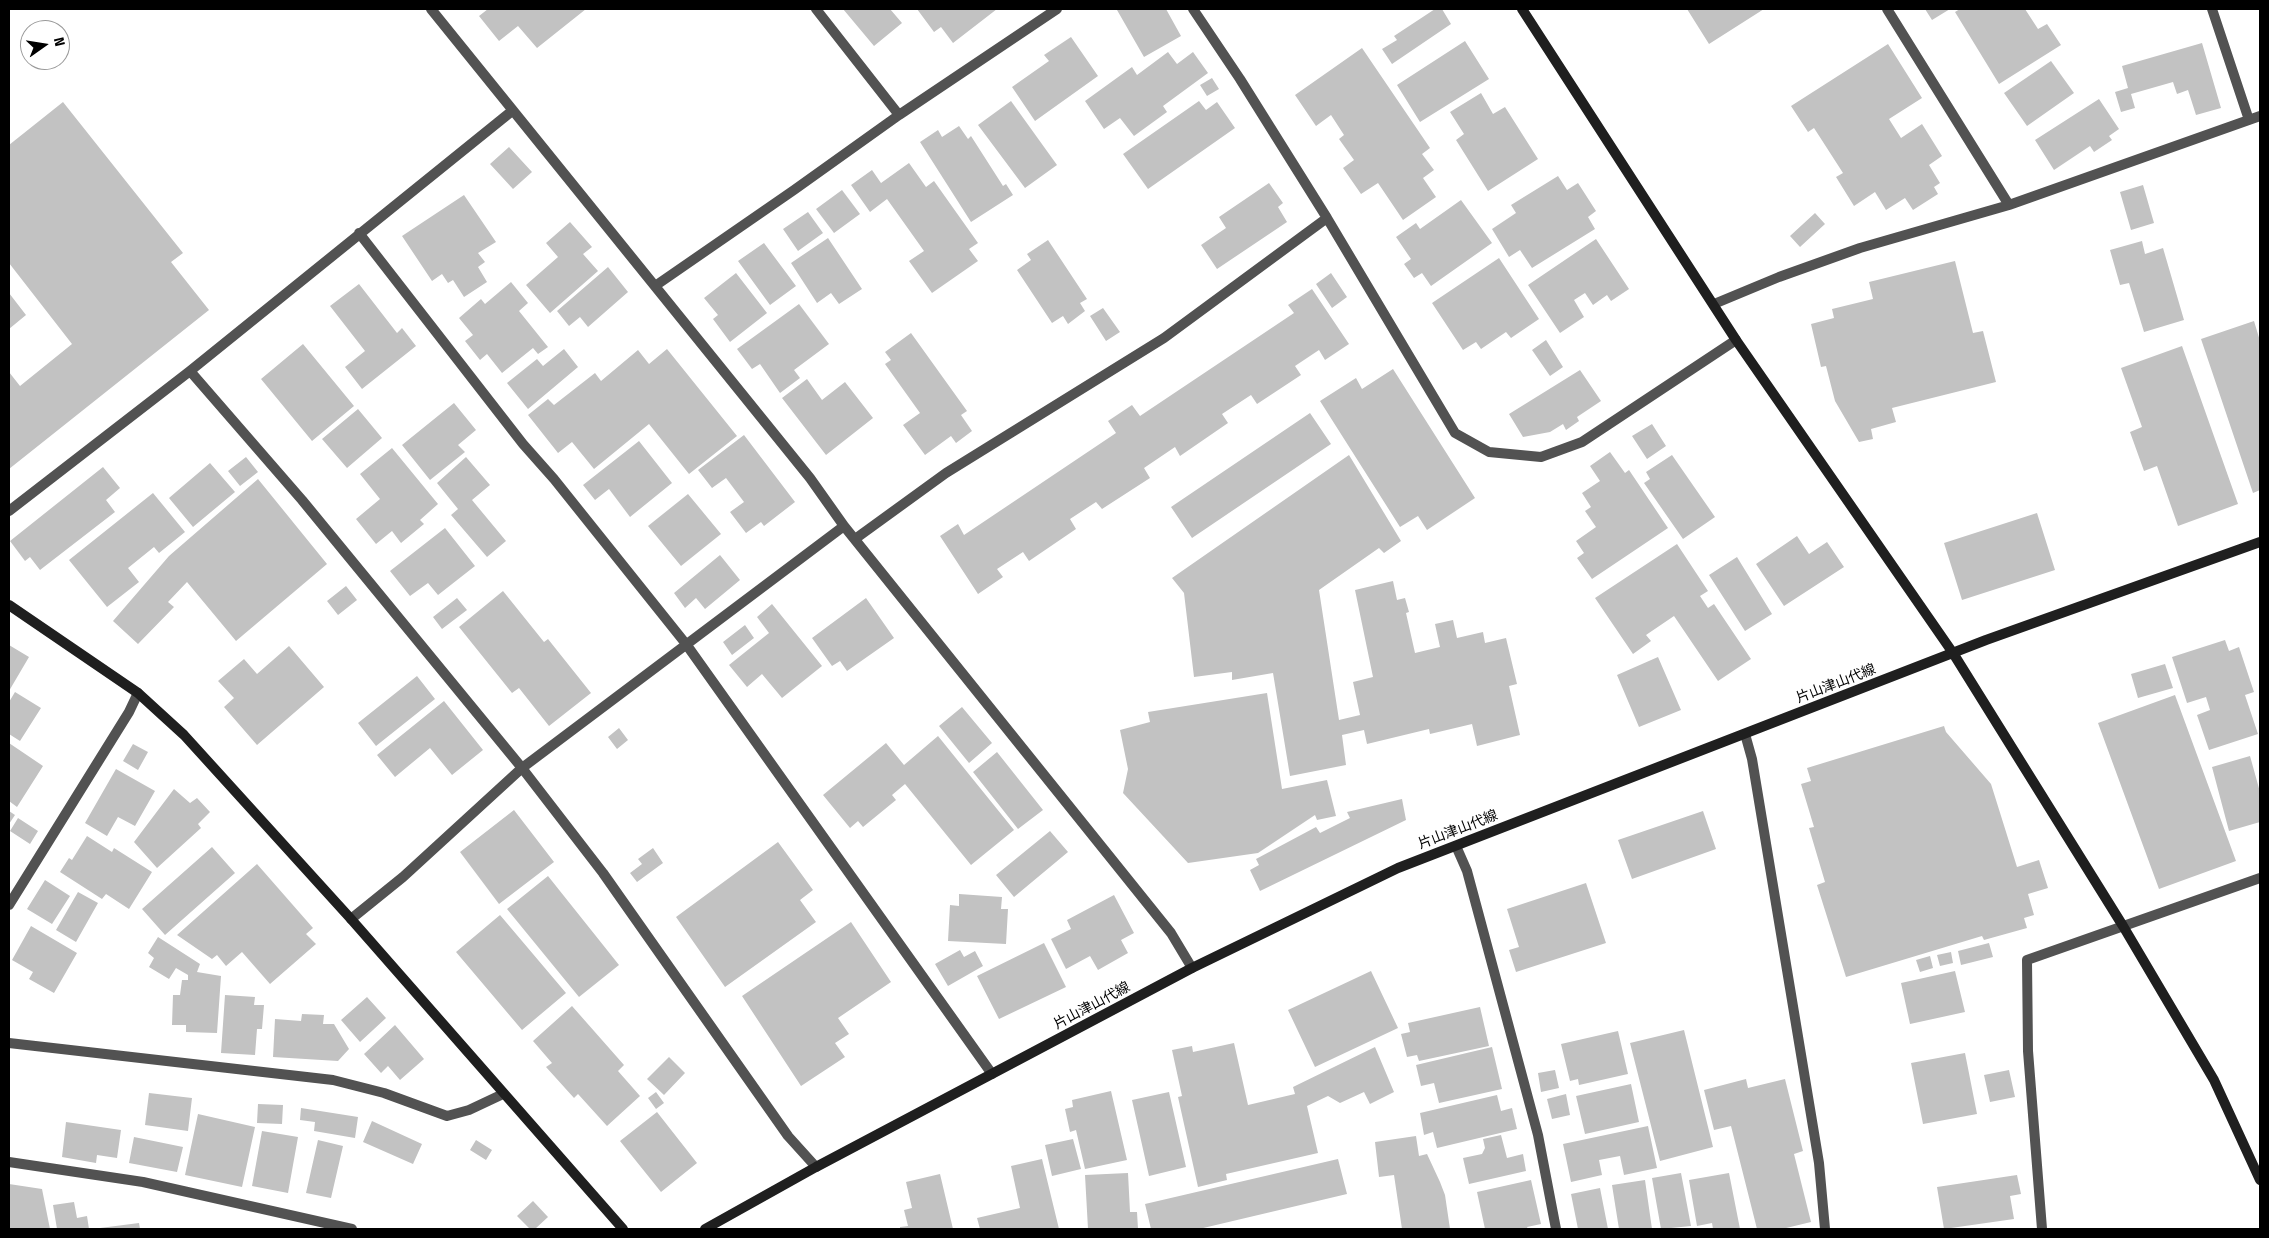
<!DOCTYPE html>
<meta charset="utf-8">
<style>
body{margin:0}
#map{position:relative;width:2269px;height:1238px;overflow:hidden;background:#fff;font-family:"Fira Sans Condensed",sans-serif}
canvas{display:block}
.frame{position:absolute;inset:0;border:10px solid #000;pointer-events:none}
.north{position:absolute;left:20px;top:20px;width:50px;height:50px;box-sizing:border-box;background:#fff;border:1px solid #999;border-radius:50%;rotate:77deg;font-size:14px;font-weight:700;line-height:20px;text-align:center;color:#000}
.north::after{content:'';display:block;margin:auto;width:18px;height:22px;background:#000;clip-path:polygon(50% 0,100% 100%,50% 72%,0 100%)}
</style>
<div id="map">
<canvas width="2269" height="1238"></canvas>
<div class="frame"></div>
<div class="north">N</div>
</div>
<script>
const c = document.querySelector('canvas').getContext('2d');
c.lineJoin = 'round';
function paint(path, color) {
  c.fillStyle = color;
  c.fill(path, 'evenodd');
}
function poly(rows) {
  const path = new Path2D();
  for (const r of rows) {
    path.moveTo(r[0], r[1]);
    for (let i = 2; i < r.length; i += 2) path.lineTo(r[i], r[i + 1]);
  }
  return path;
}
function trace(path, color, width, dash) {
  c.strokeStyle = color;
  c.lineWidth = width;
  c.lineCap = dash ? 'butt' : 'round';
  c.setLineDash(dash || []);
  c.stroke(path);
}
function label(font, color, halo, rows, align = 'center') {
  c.font = font + ' "Fira Sans Condensed","Noto Sans JP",sans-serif';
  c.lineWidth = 4;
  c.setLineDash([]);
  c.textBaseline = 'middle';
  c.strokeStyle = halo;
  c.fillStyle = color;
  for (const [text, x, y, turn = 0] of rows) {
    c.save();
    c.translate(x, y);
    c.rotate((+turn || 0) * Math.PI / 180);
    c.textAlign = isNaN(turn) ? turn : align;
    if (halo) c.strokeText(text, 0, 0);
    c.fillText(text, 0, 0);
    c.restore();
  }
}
paint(poly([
 [488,9,586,9,537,48,518,26,499,41,479,16],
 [843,9,890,9,902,23,874,46],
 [917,9,997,9,953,43,941,27,934,32],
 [1119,9,1166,9,1181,36,1144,57,1117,10],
 [1435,9,1442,9,1451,24,1392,64,1382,49,1397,40,1394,36],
 [1687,9,1764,9,1709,44],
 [1925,9,1950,9,1932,20],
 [1960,9,2025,9,2038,29,2047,24,2061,45,1999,84,1955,12],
 [1071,37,1098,76,1035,121,1012,87,1049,61,1044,55],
 [1465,41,1489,79,1420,122,1397,85],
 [2202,43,2221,108,2196,115,2188,90,2177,94,2173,82,2131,94,2135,108,2121,112,2115,92,2128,88,2122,66],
 [1888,44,1922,98,1889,119,1901,138,1922,124,1942,156,1929,165,1940,183,1934,187,1938,194,1913,210,1905,198,1886,210,1875,192,1854,206,1836,177,1843,173,1814,128,1808,132,1791,106],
 [1362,48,1430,148,1422,154,1434,170,1423,178,1436,197,1403,220,1378,183,1361,194,1343,168,1354,160,1339,139,1344,135,1331,115,1316,126,1295,95],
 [1168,52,1177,64,1193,52,1208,73,1163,106,1167,112,1134,136,1120,118,1104,129,1085,101,1132,67,1137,75],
 [2051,61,2074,93,2027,126,2004,93],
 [1212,78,1219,89,1207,96,1200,85],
 [1481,93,1493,114,1505,107,1538,159,1488,191,1456,140,1464,134,1450,112],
 [2099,99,2119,129,2109,136,2112,140,2094,152,2090,146,2054,170,2035,140],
 [1011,101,1057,165,1025,188,978,125],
 [1199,101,1206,110,1217,102,1235,128,1148,189,1123,154],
 [63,102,183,253,171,262,209,310,9,469,9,372,20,386,72,344,9,263,9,145],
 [959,126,968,139,971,136,1003,186,1006,184,1013,195,971,222,920,142,938,130,942,137],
 [509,147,532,172,513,189,490,164],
 [909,163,926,187,934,181,978,243,969,249,978,261,932,293,909,261,924,251,887,199,870,212,851,185,872,170,881,183],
 [1558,176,1567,190,1578,183,1596,211,1588,217,1595,229,1532,268,1520,250,1509,257,1492,229,1516,213,1511,205],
 [1269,183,1283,203,1278,207,1287,222,1217,269,1201,245,1226,228,1219,217],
 [2143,185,2154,223,2131,230,2120,192],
 [842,190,860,214,834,233,816,209],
 [464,195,496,242,478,253,485,262,478,267,487,282,464,297,453,280,448,283,442,274,432,281,402,236],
 [1461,200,1492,243,1431,286,1422,273,1414,278,1404,264,1411,259,1396,237,1416,223,1420,229],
 [808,212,823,233,798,251,783,229],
 [1815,213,1825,224,1800,247,1790,236],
 [570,222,592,247,583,254,598,271,550,313,526,285,558,257,546,243],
 [828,238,862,289,839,304,831,293,817,303,791,263],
 [1596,239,1629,289,1611,301,1607,295,1593,305,1585,293,1574,300,1584,317,1560,333,1528,285],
 [1048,240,1087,299,1080,303,1085,311,1068,324,1063,316,1052,323,1017,270,1031,260,1027,254],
 [2142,241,2145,254,2163,248,2184,320,2144,332,2129,283,2120,285,2110,250],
 [764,243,796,286,770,305,738,261],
 [1499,258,1539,319,1511,338,1506,332,1481,349,1476,342,1463,350,1432,303],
 [1955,261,1973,333,1983,331,1996,382,1892,408,1896,422,1871,429,1873,439,1859,442,1835,401,1826,366,1821,367,1811,324,1834,318,1832,309,1873,299,1869,282],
 [608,267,628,292,588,327,580,317,569,326,557,311],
 [736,273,767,313,730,342,713,319,718,315,704,298],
 [1331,273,1347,297,1332,308,1316,284],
 [511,282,528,303,519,311,548,347,538,354,533,348,502,373,487,354,480,360,465,341,473,335,459,318,481,299,485,304],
 [359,284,397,333,402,328,416,346,362,389,345,367,365,351,330,306],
 [1312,289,1349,344,1325,360,1319,350,1295,366,1301,375,1257,404,1251,395,1222,414,1228,423,1180,456,1175,447,1144,468,1150,478,1102,509,1096,502,1070,519,1076,529,1029,561,1023,552,997,569,1003,577,978,594,940,536,958,524,964,535,1116,433,1108,421,1132,405,1140,416,1294,313,1288,305],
 [9,293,26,315,9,329],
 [799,304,829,344,794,370,800,378,780,393,760,364,752,369,737,349],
 [1103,308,1120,332,1106,341,1090,316],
 [2254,321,2260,341,2260,490,2253,493,2201,339],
 [911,333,967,411,961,415,972,431,956,443,951,436,925,455,903,425,920,413,885,364,891,360,885,352],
 [1546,340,1563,367,1550,376,1532,350],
 [303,344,354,406,312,441,261,379],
 [2182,346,2238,504,2178,526,2157,466,2144,471,2130,432,2142,427,2121,368],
 [564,349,578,367,528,409,507,383,537,359,543,366],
 [667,349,737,436,689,474,649,424,594,469,572,442,558,453,528,415,548,399,554,405,595,373,601,381,638,350,649,364],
 [1393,369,1475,498,1427,530,1418,516,1400,527,1320,401,1356,378,1362,389],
 [1580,370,1601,401,1577,417,1579,421,1566,430,1563,424,1550,432,1523,437,1509,414],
 [807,379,822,400,845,382,873,418,826,455,782,398],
 [454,403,476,430,458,445,465,452,430,480,402,445],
 [358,409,382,438,347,468,322,439],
 [1310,413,1331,444,1192,538,1171,507],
 [1652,424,1666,446,1647,459,1632,436],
 [744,435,795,502,764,526,761,522,746,533,730,512,744,502,726,478,712,488,698,470],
 [639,441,672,483,630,517,609,489,595,500,583,485],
 [392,448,438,504,420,520,424,524,401,543,392,531,376,544,356,519,380,499,360,474],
 [1610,452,1625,473,1629,470,1668,528,1592,579,1577,558,1584,553,1576,541,1596,527,1585,511,1591,507,1582,493,1600,481,1590,466],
 [1349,455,1401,541,1384,553,1379,548,1319,590,1339,720,1360,715,1353,682,1373,677,1355,590,1393,581,1397,600,1405,598,1409,612,1406,613,1415,653,1440,647,1435,624,1453,620,1457,638,1483,632,1485,643,1506,638,1517,684,1509,686,1520,735,1477,746,1472,724,1430,734,1429,729,1367,744,1364,730,1342,735,1346,765,1290,776,1273,673,1232,680,1232,672,1194,677,1184,593,1172,578],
 [1672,455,1715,517,1683,539,1644,483,1650,479,1646,472],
 [246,457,258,472,240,486,228,471],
 [466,457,490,485,472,500,506,541,487,557,451,515,458,509,437,483],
 [210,463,235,492,193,527,169,498],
 [103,467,120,488,106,500,115,512,40,570,30,557,25,561,10,541],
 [258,479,327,564,236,641,187,582,168,602,174,607,138,644,113,621,169,556],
 [153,493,185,532,159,553,154,547,128,568,139,582,107,607,69,560],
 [688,494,721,534,681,566,648,526],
 [2037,513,2055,570,1962,600,1944,543],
 [445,528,475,566,438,595,428,583,410,596,390,571],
 [1797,536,1809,554,1827,542,1844,567,1784,606,1756,564],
 [1677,544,1708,591,1700,596,1708,608,1714,604,1751,659,1718,681,1674,616,1646,635,1651,641,1633,654,1595,598],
 [720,555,740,580,705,609,696,598,685,608,674,593],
 [1737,557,1772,614,1745,631,1709,575],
 [346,586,357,600,338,615,327,601],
 [503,591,544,642,548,639,591,693,549,726,519,688,512,693,459,627],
 [457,598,467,610,442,629,433,617],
 [866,598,894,638,847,671,840,661,832,666,812,638],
 [772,604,822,666,782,698,762,674,747,687,729,665,769,633,757,617],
 [745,625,754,638,732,655,723,642],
 [2225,640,2229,651,2239,647,2254,692,2245,695,2258,734,2209,750,2197,715,2210,710,2206,697,2187,703,2172,657],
 [9,645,29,657,9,691],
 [289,646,324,687,257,745,224,707,234,698,218,681,244,659,257,674],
 [1658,657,1681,710,1639,727,1617,675],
 [2165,664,2173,688,2138,698,2131,674],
 [417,676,435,699,376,746,358,723],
 [15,692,41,708,20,741,9,734,9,702],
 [1267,693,1282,789,1327,780,1336,816,1317,820,1315,815,1258,853,1188,863,1123,793,1128,769,1120,730,1150,722,1148,712],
 [2175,695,2236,861,2159,889,2098,723],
 [444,701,483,750,452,775,430,748,395,777,377,755],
 [962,707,992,743,969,763,939,726],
 [1944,726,1946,732,1991,784,2017,867,2039,860,2048,888,2028,894,2034,915,2024,918,2027,928,1984,940,1982,936,1846,977,1817,885,1825,882,1809,828,1814,827,1801,784,1811,781,1807,768],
 [619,728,628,740,617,749,608,737],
 [938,736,1014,830,971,865,905,784,892,795,896,800,863,827,858,821,850,828,823,795,886,743,904,765],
 [9,743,43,766,17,807,9,801],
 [133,744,148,752,138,770,123,761],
 [997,752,1043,810,1018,829,973,772],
 [2250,756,2260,792,2260,822,2229,831,2212,767],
 [116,769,155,791,135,826,118,817,107,836,85,823],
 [174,789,190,803,197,798,210,812,198,824,201,828,157,868,134,842],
 [1402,799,1406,820,1260,891,1250,870,1259,865,1256,859,1316,827,1320,833,1350,818,1347,812],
 [514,810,554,862,499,904,460,852],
 [9,811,15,815,9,824],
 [1703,811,1716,849,1632,879,1618,840],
 [18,818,38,831,30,844,10,831],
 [1050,831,1068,852,1014,897,996,875],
 [87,836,112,852,114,848,152,872,129,909,106,894,102,899,60,872,69,858,72,860],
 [778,842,813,890,800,900,816,922,725,987,676,917],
 [212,847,235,873,165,935,142,909],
 [653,848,663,863,637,882,630,873,642,864,638,859],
 [257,864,313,928,306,934,316,944,270,984,242,952,226,966,217,955,212,959,177,935],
 [548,876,619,965,579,997,507,909],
 [45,880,70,896,52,924,27,909],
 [1586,883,1606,943,1516,972,1509,950,1519,947,1507,909],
 [78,892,98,903,76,942,56,930],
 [959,894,1002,897,1001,909,1008,909,1006,944,948,941,950,905,959,906],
 [1114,895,1134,933,1121,940,1128,953,1098,970,1090,956,1066,969,1051,939,1071,929,1067,920],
 [500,915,566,993,522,1030,456,952],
 [851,922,891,982,838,1018,849,1034,835,1043,845,1057,801,1086,742,996],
 [31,926,77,953,54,993,29,979,33,972,12,960],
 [158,937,200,964,197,972,221,976,217,1033,186,1032,186,1025,172,1025,173,995,180,995,182,980,188,980,188,975,176,968,169,979,149,967,154,958,148,953],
 [1044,943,1066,987,999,1019,977,976],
 [1989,943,1993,957,1961,965,1958,951],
 [960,950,964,957,975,951,983,966,948,986,935,964],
 [1951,952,1953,963,1940,966,1937,955],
 [1930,956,1933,968,1920,972,1916,960],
 [1371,971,1398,1028,1315,1067,1288,1010],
 [1955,971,1965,1012,1910,1024,1901,983],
 [225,995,255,997,254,1005,264,1005,262,1029,257,1029,255,1055,221,1053],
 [367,997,386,1018,360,1042,341,1020],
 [572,1006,624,1065,618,1071,640,1096,607,1126,578,1094,574,1098,546,1067,552,1063,533,1041],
 [1480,1007,1489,1046,1419,1061,1417,1055,1407,1057,1401,1034,1410,1032,1408,1023],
 [302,1014,324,1015,323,1024,334,1024,349,1049,338,1061,273,1057,275,1019,301,1021],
 [395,1025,424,1059,400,1080,388,1066,381,1073,364,1054],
 [1684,1030,1713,1147,1660,1161,1630,1043],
 [1618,1031,1628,1074,1579,1085,1578,1079,1570,1081,1561,1044],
 [1234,1043,1248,1105,1295,1094,1293,1087,1375,1047,1394,1092,1370,1104,1364,1092,1340,1103,1328,1096,1307,1106,1318,1153,1226,1174,1227,1180,1198,1187,1178,1097,1182,1096,1172,1050,1192,1046,1193,1052],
 [1492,1047,1502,1089,1439,1103,1434,1083,1421,1086,1416,1065],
 [1965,1053,1977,1114,1923,1124,1911,1063],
 [669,1057,685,1073,664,1095,647,1079],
 [1555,1070,1559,1088,1541,1092,1538,1073],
 [2009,1070,2015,1097,1990,1102,1984,1075],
 [1746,1079,1748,1088,1785,1079,1803,1151,1794,1154,1811,1222,1782,1229,1757,1229,1731,1126,1714,1130,1704,1090],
 [1631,1084,1639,1122,1585,1134,1576,1096],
 [1111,1091,1127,1160,1085,1169,1076,1130,1070,1132,1065,1109,1073,1107,1072,1100],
 [656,1092,664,1103,656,1109,648,1098],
 [1169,1092,1186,1167,1149,1176,1132,1100],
 [149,1093,192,1098,188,1131,145,1125],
 [1566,1094,1570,1115,1552,1119,1547,1099],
 [1497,1095,1501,1111,1512,1108,1517,1129,1437,1148,1433,1132,1424,1135,1420,1113],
 [258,1104,283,1105,282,1124,257,1123],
 [301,1108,358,1117,355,1138,314,1131,315,1122,300,1120],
 [657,1112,697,1163,661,1192,620,1141],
 [198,1114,255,1127,242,1187,185,1175],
 [372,1121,422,1144,413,1164,363,1142],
 [66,1122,121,1130,117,1158,97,1155,96,1163,62,1157],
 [1648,1126,1657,1168,1624,1175,1620,1156,1599,1160,1602,1175,1571,1182,1563,1144],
 [262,1131,298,1137,288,1193,252,1186],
 [1501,1135,1507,1158,1523,1154,1526,1171,1469,1184,1463,1158,1482,1154,1485,1148,1483,1139],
 [1416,1136,1419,1156,1427,1154,1440,1182,1445,1195,1450,1229,1402,1229,1394,1175,1379,1177,1375,1142],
 [134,1137,183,1147,177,1172,129,1163],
 [1073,1139,1081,1169,1052,1176,1045,1145],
 [318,1140,343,1146,331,1198,306,1193],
 [476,1140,492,1150,486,1160,470,1150],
 [1042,1159,1059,1229,980,1229,977,1218,1020,1208,1011,1166],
 [1338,1159,1347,1194,1199,1229,1151,1229,1145,1204],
 [1128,1173,1130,1212,1137,1212,1138,1229,1088,1229,1085,1175],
 [1681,1173,1691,1226,1661,1229,1652,1178],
 [1729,1173,1740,1229,1713,1229,1712,1223,1697,1226,1689,1180],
 [940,1174,953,1229,900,1229,900,1227,908,1226,904,1210,912,1208,906,1182],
 [2017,1175,2021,1194,2010,1196,2014,1219,1944,1229,1937,1187],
 [1531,1180,1541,1224,1527,1227,1528,1229,1485,1229,1477,1192],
 [1645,1180,1652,1229,1619,1229,1612,1185],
 [9,1184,42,1189,50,1229,9,1229],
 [1600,1188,1608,1229,1578,1229,1571,1194],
 [533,1201,548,1217,535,1229,530,1229,517,1216],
 [74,1202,77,1218,87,1216,89,1229,57,1229,53,1205],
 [139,1223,140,1229,100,1229,100,1228]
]), '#c2c2c2');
trace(poly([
 [9,1162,143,1182,352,1229]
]), '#525252', 10);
trace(poly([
 [431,9,810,478,844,526,1171,933,1192,968],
 [816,9,899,115],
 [1193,9,1240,79,1327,218,1455,433,1489,452,1541,457,1582,442,1736,340],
 [1887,9,2009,205],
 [2212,9,2249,120],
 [359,233,523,444,554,479,686,644,992,1074],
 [655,286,794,190,899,115,1057,9],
 [1714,304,1779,277,1860,248,2009,205,2260,116],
 [190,371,302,500,522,768,603,873,788,1136,816,1167],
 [9,511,190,371,512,111],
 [855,539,946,473,1164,338,1327,218],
 [1745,734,1752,759,1819,1163,1825,1229],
 [1456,846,1467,871,1538,1135,1556,1229],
 [9,905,129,712,138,693],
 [351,919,403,877,522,768,844,526],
 [9,1043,333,1080,384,1093,447,1116,469,1110,503,1094],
 [2042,1229,2028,1051,2027,960,2260,878]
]), '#525252', 10);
trace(poly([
 [1522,9,1736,340,1953,653,2123,926,2214,1080,2260,1180],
 [9,605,138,693,184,735,351,919,623,1229],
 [705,1229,816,1167,1192,968,1398,868,1986,640,2260,542]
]), '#1f1f1f', 10);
label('14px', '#000', '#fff', [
 ["片山津山代線",1836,684,-21],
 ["片山津山代線",1458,830,-21],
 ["片山津山代線",1092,1006,-28]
]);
</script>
